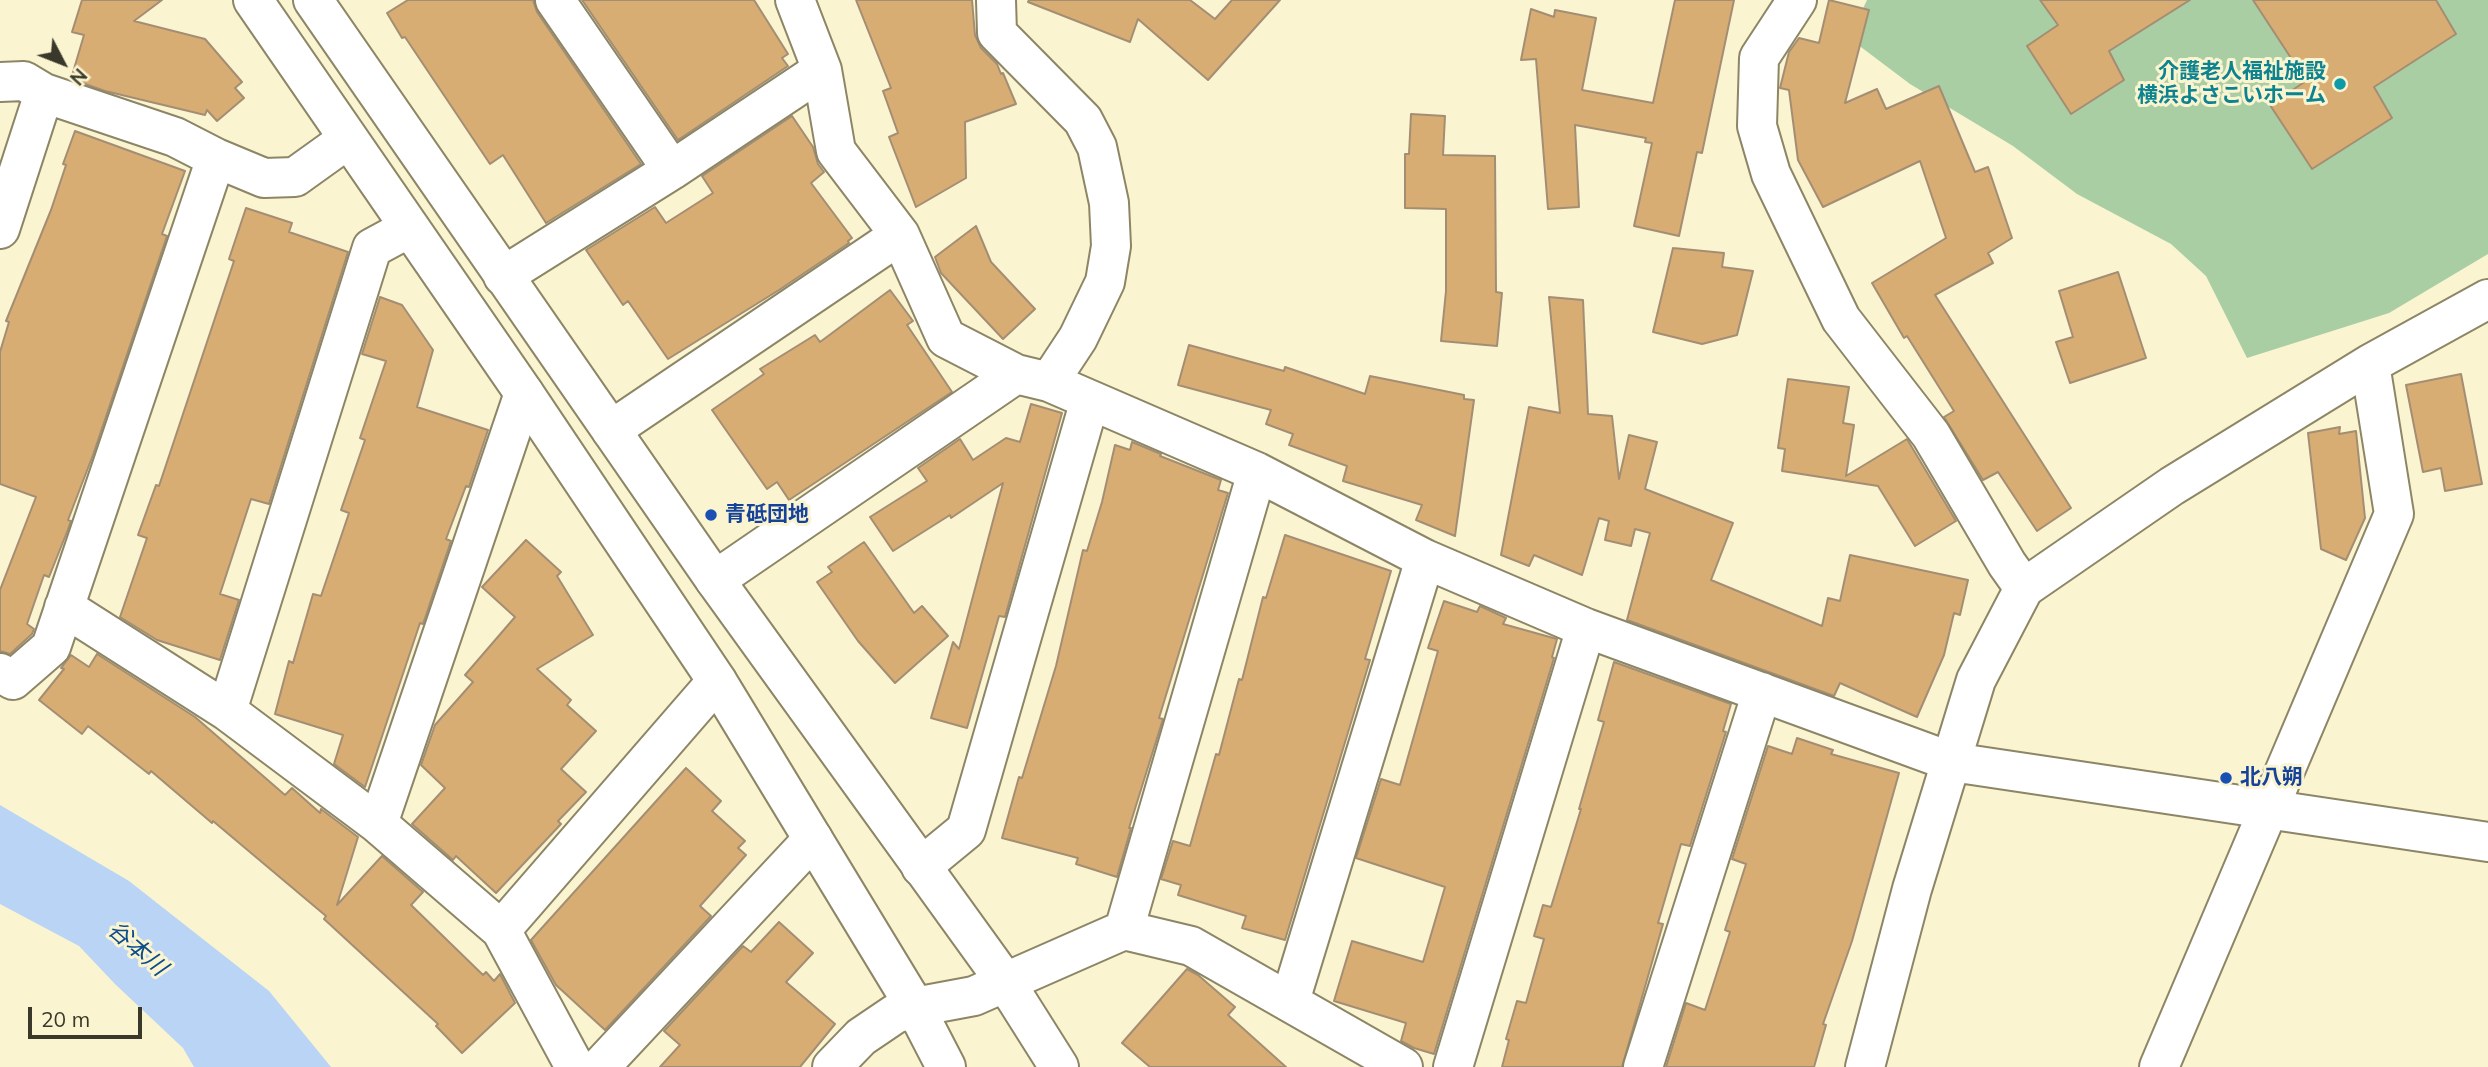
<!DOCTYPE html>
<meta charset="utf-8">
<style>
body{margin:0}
#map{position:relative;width:2488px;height:1067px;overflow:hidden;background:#faf4d1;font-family:Mulish,sans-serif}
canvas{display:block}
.north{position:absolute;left:28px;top:28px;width:70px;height:70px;-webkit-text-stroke:5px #faf4d1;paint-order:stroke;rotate:132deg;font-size:19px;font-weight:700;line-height:28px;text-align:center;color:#3a382a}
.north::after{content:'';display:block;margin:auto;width:24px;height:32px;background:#3a382a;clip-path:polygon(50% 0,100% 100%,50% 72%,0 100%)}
.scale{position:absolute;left:28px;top:1007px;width:114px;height:32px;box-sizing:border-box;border:4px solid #3a382a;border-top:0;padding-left:9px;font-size:21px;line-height:24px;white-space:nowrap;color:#3a382a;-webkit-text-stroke:5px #faf4d1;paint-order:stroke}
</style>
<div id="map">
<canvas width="2488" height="1067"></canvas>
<div class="north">N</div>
<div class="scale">20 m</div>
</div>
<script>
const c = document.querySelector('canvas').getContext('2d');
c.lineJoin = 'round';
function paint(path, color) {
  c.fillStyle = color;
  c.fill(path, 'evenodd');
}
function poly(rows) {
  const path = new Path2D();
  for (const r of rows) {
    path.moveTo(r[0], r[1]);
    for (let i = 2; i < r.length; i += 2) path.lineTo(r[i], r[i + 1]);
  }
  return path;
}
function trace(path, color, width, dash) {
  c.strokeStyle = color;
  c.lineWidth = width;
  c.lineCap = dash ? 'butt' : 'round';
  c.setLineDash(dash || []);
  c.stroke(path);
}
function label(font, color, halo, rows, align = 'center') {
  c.font = font + ' Mulish,"Noto Sans JP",sans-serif';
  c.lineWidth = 6;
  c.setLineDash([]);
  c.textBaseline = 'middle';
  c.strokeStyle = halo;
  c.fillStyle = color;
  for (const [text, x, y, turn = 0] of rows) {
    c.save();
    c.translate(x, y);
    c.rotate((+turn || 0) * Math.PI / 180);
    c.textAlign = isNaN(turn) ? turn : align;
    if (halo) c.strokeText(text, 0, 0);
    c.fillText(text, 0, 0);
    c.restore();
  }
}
paint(poly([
 [1867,0,2488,0,2488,254,2389,313,2247,358,2206,276,2171,244,2077,194,2013,146,1910,84,1849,38]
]), '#aacea4');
paint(poly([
 [0,805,129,881,269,991,331,1067,194,1067,183,1048,115,984,79,946,0,904]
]), '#b9d4f5');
const building = poly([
 [82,0,162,0,134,21,205,39,242,82,235,88,244,98,217,121,207,110,205,115,105,91,71,79,84,35,72,32,82,0],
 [408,0,533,0,537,12,641,164,546,223,503,155,490,164,405,37,402,38,387,13,408,0],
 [582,0,754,0,788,54,782,58,788,66,678,140,582,0],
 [856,0,972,0,975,35,981,48,997,64,1001,74,1003,73,1016,104,965,122,966,178,916,207,889,137,898,133,883,91,891,88,856,0],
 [1029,0,1190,0,1215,19,1232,0,1280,0,1208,80,1138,19,1130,42,1028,2,1029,0],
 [1675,0,1734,0,1702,153,1697,152,1679,236,1634,226,1652,143,1645,142,1646,138,1575,125,1579,207,1548,209,1536,59,1521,60,1531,9,1554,17,1555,10,1596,18,1582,90,1653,103,1675,0],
 [1829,0,1869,10,1845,103,1877,89,1886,109,1939,86,1975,172,1988,167,2012,238,1988,253,1993,263,1935,295,2071,508,2037,531,1998,472,1983,480,1944,417,1954,411,1907,336,1904,338,1872,283,1946,238,1920,161,1823,207,1798,160,1789,90,1780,88,1789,52,1799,38,1819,43,1829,0],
 [2040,0,2190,0,2109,51,2124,80,2071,114,2027,46,2058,25,2040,0],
 [2253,0,2436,0,2456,34,2374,87,2392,118,2312,169,2270,105,2306,81,2253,0],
 [1411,114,1445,116,1443,155,1495,156,1496,292,1502,293,1497,346,1441,341,1446,291,1446,209,1405,208,1405,154,1409,154,1411,114],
 [792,116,813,147,818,164,824,172,811,183,852,238,848,241,849,243,779,290,668,359,628,301,623,305,586,250,655,207,666,223,713,193,702,176,792,116],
 [75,131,185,171,162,234,167,236,93,455,68,520,71,521,67,532,49,577,44,575,27,624,34,629,32,634,10,654,0,651,0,590,36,497,0,484,0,352,9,322,6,321,51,210,66,165,63,164,75,131],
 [246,208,292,223,289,232,348,252,269,504,251,499,220,594,239,600,220,660,157,640,120,617,147,538,138,535,156,485,159,486,234,261,229,259,246,208],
 [976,226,991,262,1035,309,1003,339,941,273,935,257,976,226],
 [1673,248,1724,253,1722,267,1753,271,1737,335,1702,344,1653,332,1673,248],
 [2118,272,2146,358,2070,383,2056,342,2073,337,2059,291,2118,272],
 [890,290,913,321,907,325,952,392,789,500,777,482,767,489,712,410,764,374,760,369,815,335,820,342,890,290],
 [380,297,402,305,433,350,417,407,488,430,469,487,466,486,446,539,451,541,423,624,420,623,365,787,334,764,343,735,275,714,289,661,293,663,313,594,321,596,349,513,341,510,365,440,360,438,386,361,362,354,380,297],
 [1549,297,1583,300,1588,414,1612,416,1619,479,1629,435,1657,442,1645,489,1733,523,1711,580,1822,626,1828,598,1840,601,1850,555,1968,580,1960,615,1954,613,1944,655,1917,717,1840,683,1834,696,1627,620,1650,533,1635,529,1631,546,1605,540,1609,521,1599,518,1582,575,1534,555,1529,566,1501,555,1529,407,1560,413,1549,297],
 [1189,345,1284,371,1285,367,1365,394,1370,376,1464,395,1464,399,1474,400,1455,536,1416,520,1422,505,1343,481,1347,466,1289,445,1293,434,1266,424,1271,410,1178,385,1189,345],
 [2461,374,2482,484,2445,491,2441,468,2423,472,2406,385,2461,374],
 [1788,379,1849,387,1843,423,1854,425,1846,476,1907,439,1956,521,1915,546,1878,486,1782,471,1785,449,1778,448,1788,379],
 [1031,404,1062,413,1005,617,999,616,967,728,931,718,953,642,959,649,1003,483,951,518,950,515,893,551,870,517,927,481,918,468,960,439,973,460,1006,438,1020,442,1031,404],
 [2340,427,2339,434,2356,431,2365,518,2346,560,2321,549,2308,433,2340,427],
 [1132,442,1161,454,1160,456,1221,480,1218,490,1228,493,1159,718,1163,719,1129,828,1131,828,1117,877,1076,864,1078,858,1002,838,1019,777,1022,778,1056,666,1083,550,1087,551,1102,502,1115,445,1130,450,1132,442],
 [1285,535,1391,571,1365,659,1370,660,1285,940,1242,928,1246,916,1178,895,1181,885,1161,879,1173,841,1190,846,1216,754,1219,755,1239,679,1242,680,1263,597,1266,598,1285,535],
 [526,540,561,572,557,576,593,635,537,669,571,700,567,705,596,731,561,769,586,792,558,821,561,824,496,893,456,856,453,860,412,824,445,788,421,765,435,725,473,682,465,675,515,617,482,587,526,540],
 [864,542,914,613,922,606,948,636,895,683,858,641,817,582,832,572,828,567,864,542],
 [1444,601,1477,612,1480,606,1506,618,1503,624,1557,639,1552,657,1554,658,1434,1054,1414,1048,1401,1041,1406,1023,1334,1001,1352,941,1423,962,1445,887,1356,858,1381,779,1400,785,1438,651,1428,648,1444,601],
 [97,654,195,717,285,795,292,788,320,813,321,809,358,837,337,905,382,856,423,892,411,905,483,975,486,972,494,981,500,974,515,1003,462,1053,436,1026,438,1024,324,919,326,916,213,821,212,823,151,771,149,774,88,726,82,734,39,700,64,669,61,668,71,655,89,667,97,654],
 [1614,662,1731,704,1723,731,1726,732,1690,846,1681,844,1658,923,1663,924,1622,1067,1502,1067,1509,1040,1506,1039,1517,1001,1526,1003,1544,939,1534,936,1543,905,1551,907,1581,809,1579,809,1604,722,1598,720,1614,662],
 [1797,738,1833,750,1831,754,1899,773,1852,941,1823,1024,1826,1025,1814,1067,1666,1067,1686,1003,1705,1010,1730,932,1725,930,1746,864,1732,859,1768,746,1792,754,1797,738],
 [686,768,721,801,712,811,745,841,738,848,746,855,700,906,711,916,605,1030,556,985,531,940,686,768],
 [779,922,813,953,786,982,835,1024,800,1067,660,1067,680,1045,664,1031,743,946,751,952,779,922],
 [1187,969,1198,975,1235,1007,1228,1015,1286,1067,1150,1067,1122,1043,1187,969]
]);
paint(building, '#d8ad74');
trace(building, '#a48e73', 2);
const street = poly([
 [555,0,672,170],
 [795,0,822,70,836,151,900,235,946,338,1016,374],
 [996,0,997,33,1083,120,1097,147,1109,203,1111,246,1105,282,1078,338,1049,382],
 [0,82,24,81,44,93,175,137,216,158,264,178,295,177,348,139],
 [0,229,44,93],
 [503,276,672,170,822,70],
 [611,430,900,235],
 [715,580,1016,374,1049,382,1257,472,1425,559,1586,628,1952,762],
 [2024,588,2172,486,2370,364,2488,299],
 [64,607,227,711,378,824,501,930,575,1067],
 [0,673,13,680,51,647,216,158],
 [227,711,372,248,409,228],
 [378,824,524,393],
 [921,867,966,830,1090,400],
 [501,930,717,681],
 [1124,930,1257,472],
 [1290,1001,1425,559],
 [600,1067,813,839],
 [832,1067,861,1037,895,1014,915,1007,974,996,1124,930,1191,946,1403,1067],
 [1453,1067,1586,628],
 [1643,1067,1762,692],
 [2159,1067,2394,514,2370,364]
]);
const secondary = poly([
 [253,0,524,393,717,681,915,1007,946,1067],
 [313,0,715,580,1006,983,1059,1067],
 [1797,0,1759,58,1757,126,1771,174,1841,319,1931,435,2007,564,2024,588,1976,680,1912,889,1865,1067],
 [1952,762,2488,842]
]);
trace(street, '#8c8666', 42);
trace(secondary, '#8c8666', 42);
trace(street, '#fff', 38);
trace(secondary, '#fff', 38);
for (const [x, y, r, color] of [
 [2340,84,7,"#0f9aa8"],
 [711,515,7,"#1a4fb4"],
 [2226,778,7,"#1a4fb4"]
]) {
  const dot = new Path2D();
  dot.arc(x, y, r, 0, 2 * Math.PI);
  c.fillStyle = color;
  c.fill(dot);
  trace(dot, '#faf4d1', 2.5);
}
label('bold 21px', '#0d838f', '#faf4d1', [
 ["介護老人福祉施設",2326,72],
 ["横浜よさこいホーム",2326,96]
], 'right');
label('bold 21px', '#164399', '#faf4d1', [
 ["青砥団地",725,515],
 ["北八朔",2240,778]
], 'left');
label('italic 23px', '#0c4c8a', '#faf4d1', [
 ["谷本川",137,949,41]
]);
</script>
